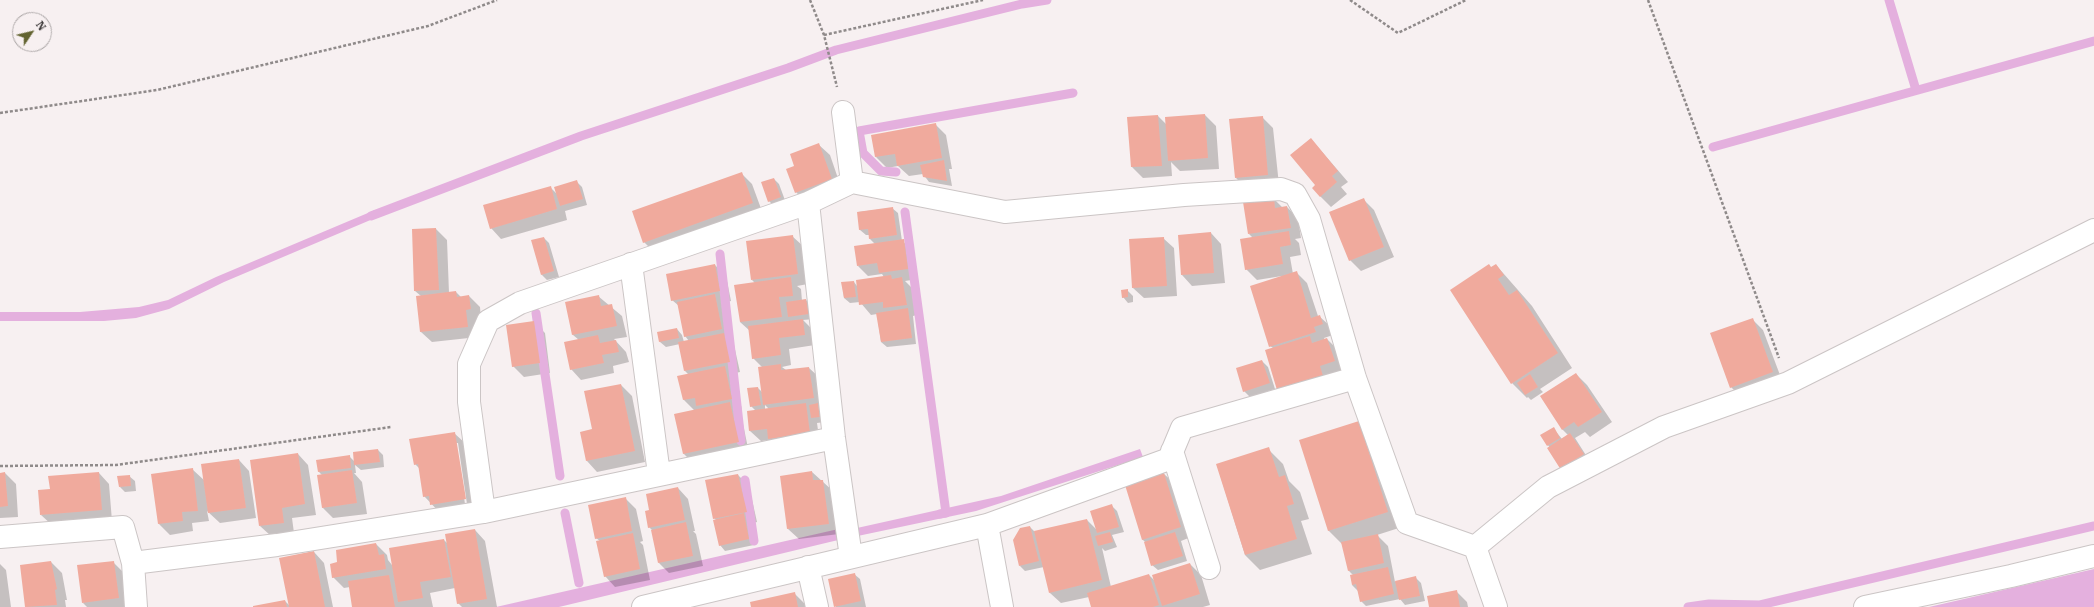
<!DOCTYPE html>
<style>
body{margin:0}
#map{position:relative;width:2094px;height:607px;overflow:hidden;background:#f7f0f1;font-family:"IBM Plex Serif",serif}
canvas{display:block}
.north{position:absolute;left:12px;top:12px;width:40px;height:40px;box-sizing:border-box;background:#f7f0f1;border:1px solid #aaa5a5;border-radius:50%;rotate:55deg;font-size:11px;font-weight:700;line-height:16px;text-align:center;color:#373434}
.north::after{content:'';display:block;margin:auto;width:14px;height:18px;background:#626330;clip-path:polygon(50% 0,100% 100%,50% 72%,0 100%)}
</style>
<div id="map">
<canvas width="2094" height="607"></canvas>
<div class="north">N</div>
</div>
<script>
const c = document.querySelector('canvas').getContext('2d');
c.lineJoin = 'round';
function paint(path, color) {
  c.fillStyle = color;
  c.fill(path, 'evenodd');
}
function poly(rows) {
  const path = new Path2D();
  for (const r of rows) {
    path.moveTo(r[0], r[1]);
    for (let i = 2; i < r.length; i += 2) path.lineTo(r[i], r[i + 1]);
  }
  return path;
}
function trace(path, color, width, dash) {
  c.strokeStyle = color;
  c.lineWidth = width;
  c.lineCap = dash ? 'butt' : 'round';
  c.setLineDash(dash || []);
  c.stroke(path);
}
paint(poly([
 [375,210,387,213,224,282,169,309,136,318,104,321,0,321,0,312,80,312,139,307,168,300,216,277],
 [1140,449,1143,457,976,511,834,541,559,607,496,607,834,530,857,528,1001,496],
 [2094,569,2094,607,1929,607,1977,596]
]), '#e4b0de');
paint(poly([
 [1205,115,1216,126,1219,169,1180,171,1171,162,1172,176,1143,178,1132,167,1129,118,1158,116,1167,125],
 [1262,117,1273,128,1279,185,1246,188,1236,178],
 [935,124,946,135,952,169,949,169,952,186,929,182,923,174,909,176,898,166,887,168,876,157,872,136],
 [1311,139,1348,182,1341,187,1347,194,1331,207,1320,196,1316,185],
 [819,145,830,155,842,190,806,203,796,192,795,166],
 [742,174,752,184,763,214,655,253,644,242],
 [774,179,779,184,786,203,775,207,769,201],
 [577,182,582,187,587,205,565,211,567,220,501,239,491,228,550,187,557,194],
 [1273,198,1283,208,1287,207,1298,218,1301,238,1295,239,1299,243,1301,255,1290,257,1293,274,1297,273,1307,283,1318,316,1319,316,1330,326,1333,335,1324,338,1325,340,1327,339,1338,350,1345,372,1333,387,1270,346,1282,276,1257,280,1246,269,1253,238,1249,234],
 [1363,199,1374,210,1394,257,1361,271,1350,260],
 [892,208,898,213,902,241,914,251,918,279,905,281,913,289,917,315,913,316,916,344,887,347,881,342,877,314,871,315,860,302,850,303,844,298,842,283,854,282,857,286,884,277,882,274,868,276,858,266,875,244,870,239,870,235,866,235,860,230,858,212],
 [436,229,447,240,449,293,456,292,461,297,469,296,480,307,481,319,476,320,478,337,432,342,421,332,421,296,415,291,413,230],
 [1211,233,1221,244,1225,283,1192,286,1182,275],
 [792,236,803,246,808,284,797,286,801,289,802,301,806,300,812,306,814,319,803,320,814,331,815,345,789,349,791,365,782,367,786,370,809,368,820,378,825,422,817,423,820,444,771,440,761,441,750,431,756,411,751,406,758,388,762,392,762,367,753,358,750,331,740,322,755,283,752,280],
 [765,405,769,409,765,410],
 [544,238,549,243,559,277,547,280,542,275],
 [1163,238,1174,248,1177,296,1144,298,1133,288],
 [715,265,726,276,731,301,723,303,726,306,733,339,729,340,734,345,740,372,731,374,735,378,742,410,737,411,741,414,749,453,694,464,683,453,695,411,684,400,679,377,689,375,685,371,680,344,666,347,660,342,658,333,677,329,682,335,684,342,689,341,685,336,679,306,672,300],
 [1496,265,1532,306,1572,368,1540,389,1543,392,1531,400,1528,397,1527,398,1512,383,1491,268],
 [1127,290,1133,296,1133,302,1128,303,1123,297],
 [598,296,622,316,627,337,614,339,626,352,629,362,613,366,614,373,581,380,571,369,579,340,573,335,567,303],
 [1752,319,1763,330,1783,383,1742,398,1731,387],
 [534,322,545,333,550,373,524,377,513,366],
 [1262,361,1268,367,1275,389,1250,397,1244,391],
 [1576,374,1587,385,1612,422,1590,437,1585,432,1575,438,1589,460,1567,474,1542,436,1553,428,1562,439,1568,435,1562,429],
 [621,385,632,396,645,462,597,472,587,461,593,430],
 [1359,422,1402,527,1377,535,1388,546,1395,582,1415,577,1421,583,1425,601,1405,605,1400,599,1366,606,1361,601,1358,591,1352,585,1354,576,1349,571,1343,545,1328,530],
 [454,433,465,443,476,509,442,515,424,496,420,469,415,464],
 [456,443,458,443,467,504,465,504],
 [1268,449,1283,464,1289,481,1300,492,1309,519,1301,521,1312,554,1260,570,1245,555,1217,465],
 [378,450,383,455,384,467,361,470,355,465,356,473,354,473,362,482,367,514,333,518,323,508,322,475,319,472,317,461,349,456,355,462],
 [298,454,308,465,316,515,292,518,294,533,271,536,260,526],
 [239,460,249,471,256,518,220,523,207,511,209,521,192,523,193,531,170,535,159,524,152,475,192,469,205,481],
 [812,472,833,491,839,534,799,539,788,529],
 [5,473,16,484,18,517,0,518,0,474],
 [99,473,109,484,112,521,52,525,41,515],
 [1164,474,1175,484,1191,537,1181,541,1187,561,1158,570,1152,565,1146,543,1142,539],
 [738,475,749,486,757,522,750,524,754,545,725,551,720,545,716,520,714,518],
 [129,476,135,481,136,491,125,492,120,487],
 [678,488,688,499,695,531,693,531,696,534,703,566,669,573,659,563,652,530,649,527,650,510],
 [625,498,636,509,643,541,640,542,643,545,650,580,615,587,605,576,600,541,596,538],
 [1112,506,1117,511,1124,532,1112,535,1117,547,1105,551,1102,548,1111,587,1149,575,1156,582,1190,564,1201,575,1210,605,1203,607,1092,607,1089,597,1061,603,1050,593,1044,567,1025,571,1020,566,1030,527,1035,532,1087,520,1097,530],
 [475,530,485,541,497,607,462,607,458,603,455,588,430,593,433,607,353,607,350,587,344,588,333,577,339,563,376,544,387,555,388,560,392,565,444,540,448,544],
 [314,552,324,563,333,607,256,607,285,601,290,606],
 [51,562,62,573,67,600,65,600,66,607,26,607,21,566],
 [113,562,124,573,129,607,87,607,83,603],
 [0,564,6,570,11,607,0,607],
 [854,574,860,579,866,607,836,607,829,580],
 [1456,591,1467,602,1468,607,1430,607],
 [794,593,805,604,806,607,752,607]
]), '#0003');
trace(poly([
 [1889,0,1916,90],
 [1713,147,2094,41],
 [896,172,881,171,863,153,859,131,1073,93],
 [905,212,946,513,940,514],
 [371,216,581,136,788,68,836,50,1022,4,1047,0],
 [720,254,741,441],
 [536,313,560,476],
 [745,480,754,541],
 [565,513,579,583],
 [1688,607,1709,604,1760,605,2094,526]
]), '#e4b0de', 9);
paint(poly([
 [1205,114,1208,158,1168,161,1165,117],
 [1158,115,1162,166,1131,167,1127,117],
 [1263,116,1268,175,1235,178,1229,119],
 [936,123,942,158,897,166,895,154,875,157,871,135],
 [1311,138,1338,171,1332,176,1337,182,1320,197,1312,188,1315,185,1290,155],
 [819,143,832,179,795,193,786,169,794,166,790,154],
 [944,160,947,181,923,177,920,165],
 [742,172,753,203,643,243,632,211],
 [774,178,781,197,768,202,761,182],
 [577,180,583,199,560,206,554,187],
 [551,186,557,209,490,229,483,205],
 [1274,197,1275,208,1287,206,1291,228,1248,234,1243,202],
 [1364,198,1384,247,1349,261,1329,212],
 [893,207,897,235,869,239,868,229,859,230,857,212],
 [436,228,439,290,414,291,412,229],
 [1289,231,1291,245,1280,247,1283,264,1245,270,1240,239],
 [1211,232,1214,273,1181,275,1178,235],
 [793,235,798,274,751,280,746,241],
 [544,237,554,271,541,275,531,240],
 [1164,237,1167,286,1132,288,1129,239],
 [904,239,908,269,879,273,877,263,857,266,854,246],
 [715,264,720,291,671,301,666,274],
 [1489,264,1491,267,1496,264,1504,275,1498,279,1509,295,1517,290,1558,353,1511,384,1450,290],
 [1297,271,1311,318,1320,315,1323,324,1314,327,1316,332,1269,347,1250,286],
 [891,275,892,279,902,277,907,305,883,308,883,302,859,305,856,280],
 [791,277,793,296,779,297,782,317,740,322,734,285],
 [854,281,856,297,844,298,841,282],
 [1128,289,1128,297,1122,298,1121,290],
 [456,291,457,297,469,295,471,309,466,310,468,327,420,332,416,296],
 [715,294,722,329,684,337,677,302],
 [599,295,601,306,612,304,617,326,572,335,565,302],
 [806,299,809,314,788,317,786,302],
 [908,308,912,338,881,342,876,313],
 [1753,318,1773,372,1730,388,1710,333],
 [803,319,805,335,779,338,781,355,752,359,748,326],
 [534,321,540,363,512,367,506,325],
 [677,328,679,338,659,342,657,332],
 [724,333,730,362,684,371,678,342],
 [598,335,600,343,616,340,619,352,602,355,604,363,570,370,564,342],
 [1310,336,1312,343,1327,338,1335,361,1320,366,1323,376,1277,390,1265,350],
 [1262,360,1270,383,1243,392,1236,368],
 [781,364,781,370,809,367,814,398,763,405,758,367],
 [725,366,732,399,696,406,695,398,683,400,677,376],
 [1576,373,1602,412,1578,427,1574,422,1562,430,1540,396],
 [1530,374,1538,387,1525,395,1517,383],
 [621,384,635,451,586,461,580,432,592,429,584,391],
 [758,387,761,405,750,407,747,388],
 [730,402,739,442,683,454,674,414],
 [806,403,810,433,768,439,767,429,749,431,747,411],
 [818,403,820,417,811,418,809,405],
 [1359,421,1388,512,1328,531,1299,440],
 [1554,427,1560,438,1547,446,1540,435],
 [455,432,466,499,430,505,429,496,423,497,418,464,414,465,409,439],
 [1570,433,1584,454,1561,470,1547,448],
 [1269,447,1279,477,1285,475,1294,504,1287,506,1297,539,1245,555,1216,464],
 [378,449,380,462,354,465,353,452],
 [298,453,305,504,282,508,284,523,259,526,250,460],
 [350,455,351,468,318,472,316,460],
 [239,459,246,508,208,513,201,464],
 [193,468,198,511,182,512,183,521,158,524,151,474],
 [352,470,357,503,322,508,317,475],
 [812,471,813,480,823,480,829,524,787,529,780,476],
 [5,472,8,506,0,507,0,473],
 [99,472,102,510,40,515,38,490,50,489,48,476],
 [1164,473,1181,527,1142,540,1125,485],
 [738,474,747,512,713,519,705,480],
 [130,475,131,486,119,487,117,476],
 [678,487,685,520,648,528,645,511,649,510,646,494],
 [626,497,632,531,595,539,588,505],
 [1112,504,1119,527,1097,533,1090,511],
 [744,513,749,539,719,546,713,520],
 [1087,519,1102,580,1049,593,1034,531],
 [686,522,693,556,658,563,651,530],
 [1030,526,1039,561,1019,566,1013,540,1020,528],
 [475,529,487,599,457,604,445,534],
 [1110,532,1113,542,1098,546,1095,536],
 [1175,532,1183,556,1151,566,1144,542],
 [633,533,640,569,604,577,596,541],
 [1378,534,1384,563,1348,571,1341,542],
 [444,539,451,577,420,582,423,598,398,602,389,548],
 [376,543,379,555,384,554,386,569,332,578,330,564,337,562,336,550],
 [314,551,325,607,289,607,279,558],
 [51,561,57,589,55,590,57,605,25,607,20,565],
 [114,561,119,598,82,603,77,565],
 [1190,563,1200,594,1162,606,1152,575],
 [1388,567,1394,594,1360,602,1356,584,1352,585,1350,575],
 [855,573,861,601,834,607,828,579],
 [1149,574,1159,605,1153,607,1091,607,1087,593],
 [389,575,395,607,352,607,348,581],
 [1416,576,1420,596,1399,600,1395,581],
 [1457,590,1460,607,1429,607,1427,596],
 [795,592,798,607,751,607,750,602],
 [285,600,287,607,253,607,253,606]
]), '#f0aa9d');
const minor = poly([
 [843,112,852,182],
 [808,203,834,438,851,557],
 [631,264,659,474],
 [1172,451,1209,568],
 [484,512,469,402,469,364,488,321,520,303,808,203,852,182,1005,212,1184,195,1281,189,1295,194,1309,219,1355,378,1407,523,1475,547],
 [987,525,1002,607],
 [0,537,123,527,133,563,277,545,484,512,834,438],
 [133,563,136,607],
 [808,567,817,607],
 [643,607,987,525,1169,459,1182,428,1355,378],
 [1496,607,1475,547,1548,487,1664,427,1788,383,2094,230],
 [1865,607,2011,576,2094,556]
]);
trace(minor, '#cbc5c5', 24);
trace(poly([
 [810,0,824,35,837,87],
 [1350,0,1398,33,1466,0],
 [1648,0,1779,358],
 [824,35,983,0],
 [0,113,157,90,428,26,497,0],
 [0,466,116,465,391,427]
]), '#8f8a8a', 2.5, [3, 2]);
trace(minor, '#fff', 22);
</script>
